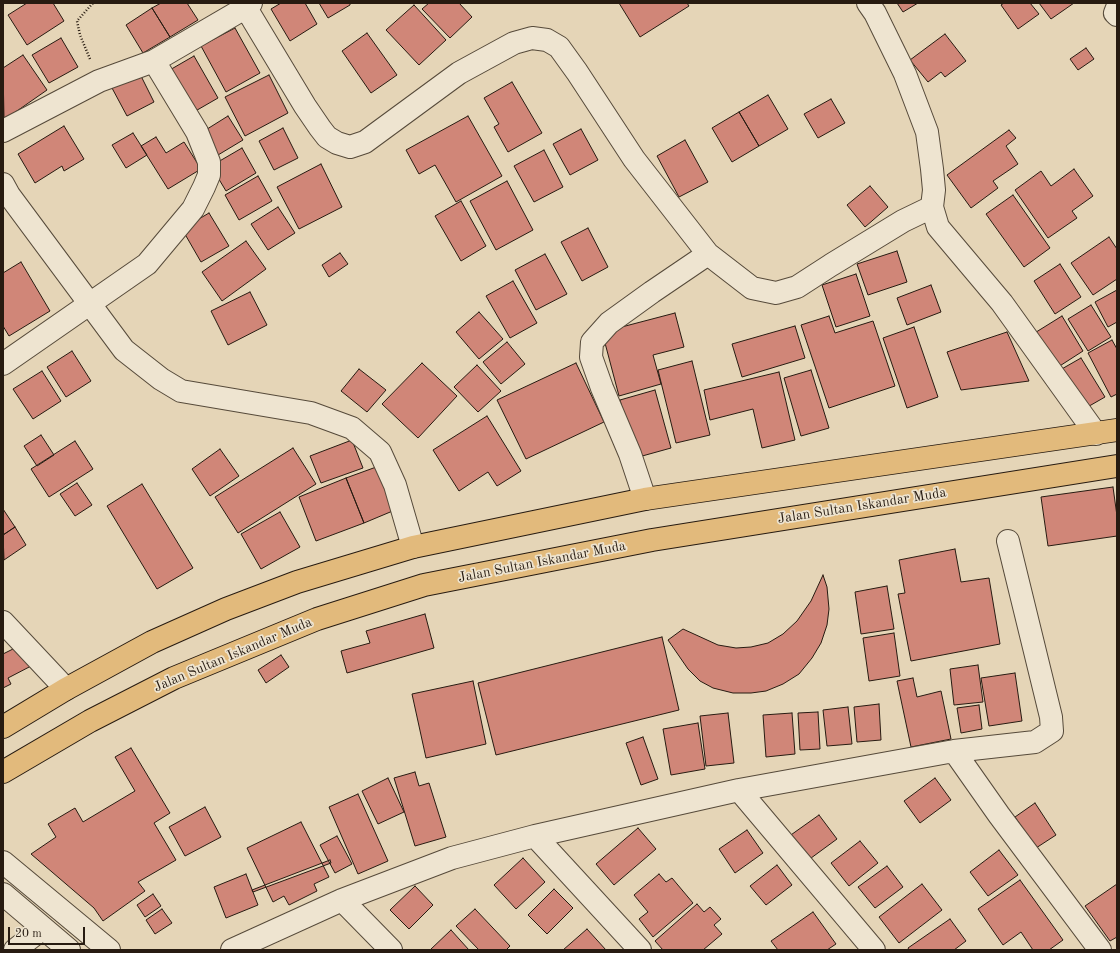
<!DOCTYPE html>
<style>
body{margin:0}
#map{position:relative;width:1120px;height:953px;overflow:hidden;background:#e5d5b7;font-family:"Old Standard TT",serif}
canvas{display:block}
.frame{position:absolute;inset:0;border:4px solid #271b11;pointer-events:none}
.scale{position:absolute;left:8px;top:927px;width:77px;height:18px;box-sizing:border-box;border:2px solid #271b11;border-top:0;padding-left:5px;font-size:12px;line-height:14px;white-space:nowrap;color:#271b11;-webkit-text-stroke:3px #eee4d0;paint-order:stroke}
</style>
<div id="map">
<canvas width="1120" height="953"></canvas>
<div class="frame"></div>
<div class="scale">20 m</div>
</div>
<script>
const c = document.querySelector('canvas').getContext('2d');
c.lineJoin = 'round';
function paint(path, color) {
  c.fillStyle = color;
  c.fill(path, 'evenodd');
}
function poly(rows) {
  const path = new Path2D();
  for (const r of rows) {
    path.moveTo(r[0], r[1]);
    for (let i = 2; i < r.length; i += 2) path.lineTo(r[i], r[i + 1]);
  }
  return path;
}
function trace(path, color, width, dash) {
  c.strokeStyle = color;
  c.lineWidth = width;
  c.lineCap = dash ? 'butt' : 'round';
  c.setLineDash(dash || []);
  c.stroke(path);
}
function label(font, color, halo, rows, align = 'center') {
  c.font = font + ' "Old Standard TT",serif';
  c.lineWidth = 3.5;
  c.setLineDash([]);
  c.textBaseline = 'middle';
  c.strokeStyle = halo;
  c.fillStyle = color;
  for (const [text, x, y, turn = 0] of rows) {
    c.save();
    c.translate(x, y);
    c.rotate((+turn || 0) * Math.PI / 180);
    c.textAlign = isNaN(turn) ? turn : align;
    if (halo) c.strokeText(text, 0, 0);
    c.fillText(text, 0, 0);
    c.restore();
  }
}
const building = poly([
 [27,3,53,3,64,21,27,45,8,15,27,3],
 [161,3,187,3,198,20,170,37,152,8,161,3],
 [281,3,305,3,317,24,290,41,271,9,281,3],
 [319,3,350,3,350,5,328,18,319,3],
 [429,3,459,3,472,17,450,38,422,9,429,3],
 [619,3,687,3,689,6,640,37,619,3],
 [897,3,918,3,903,12,897,3],
 [1004,3,1030,3,1039,14,1018,29,1001,5,1004,3],
 [1039,3,1074,3,1051,19,1039,3],
 [414,5,446,40,419,65,386,30,414,5],
 [152,8,170,37,143,53,126,25,152,8],
 [235,28,260,73,226,92,201,46,235,28],
 [367,33,397,75,371,93,342,51,367,33],
 [945,34,966,61,945,77,941,72,928,82,910,60,945,34],
 [61,38,78,67,49,83,32,55,61,38],
 [1086,48,1094,59,1078,70,1070,59,1086,48],
 [23,55,47,90,4,120,3,68,23,55],
 [194,56,218,98,192,113,168,71,194,56],
 [140,74,154,102,127,116,112,88,140,74],
 [269,75,288,113,245,136,225,97,269,75],
 [512,82,542,133,508,152,494,127,499,124,484,98,512,82],
 [768,95,788,129,759,146,739,112,768,95],
 [831,99,845,123,818,138,804,114,831,99],
 [739,112,759,146,732,162,712,128,739,112],
 [228,116,243,140,218,155,204,131,228,116],
 [468,116,502,176,456,202,435,165,419,174,406,150,468,116],
 [64,126,84,159,64,171,62,166,35,183,18,154,64,126],
 [283,128,298,158,274,170,259,141,283,128],
 [581,129,598,160,570,175,553,144,581,129],
 [1009,130,1016,138,1006,146,1018,164,993,181,998,188,971,208,947,175,1009,130],
 [133,133,147,155,126,168,112,145,133,133],
 [156,137,166,153,184,142,201,169,168,189,141,146,156,137],
 [685,140,708,182,679,197,657,156,685,140],
 [242,148,256,173,226,191,211,166,242,148],
 [544,150,563,187,534,202,514,166,544,150],
 [321,164,342,207,299,229,277,187,321,164],
 [1074,169,1093,196,1072,211,1077,218,1048,238,1015,190,1041,171,1051,186,1074,169],
 [258,176,272,201,239,220,225,195,258,176],
 [507,181,533,230,496,250,470,201,507,181],
 [870,186,888,207,865,227,847,205,870,186],
 [1013,195,1050,248,1024,267,986,214,1013,195],
 [461,201,486,246,461,261,435,216,461,201],
 [278,207,295,233,268,250,251,224,278,207],
 [209,213,229,246,201,262,182,229,209,213],
 [588,228,608,267,582,281,561,242,588,228],
 [1109,237,1117,249,1117,279,1093,295,1071,263,1109,237],
 [246,241,266,269,222,301,202,272,246,241],
 [897,251,907,282,868,295,857,264,897,251],
 [340,253,348,264,329,277,322,265,340,253],
 [545,254,567,294,536,310,515,270,545,254],
 [21,262,50,311,9,336,3,326,3,273,21,262],
 [1060,264,1081,297,1055,314,1034,281,1060,264],
 [856,274,870,316,836,327,822,285,856,274],
 [513,281,537,323,510,338,486,296,513,281],
 [931,285,941,312,907,325,897,298,931,285],
 [1117,290,1117,322,1108,327,1095,302,1117,290],
 [250,292,267,325,228,345,211,311,250,292],
 [1091,305,1111,337,1088,351,1068,319,1091,305],
 [479,312,503,339,479,359,456,332,479,312],
 [675,313,684,347,653,355,661,384,619,396,605,343,614,329,675,313],
 [829,316,835,333,873,321,895,386,829,408,801,325,829,316],
 [1062,316,1083,351,1055,369,1033,334,1062,316],
 [795,326,805,358,742,377,732,344,795,326],
 [914,327,938,397,907,408,883,338,914,327],
 [1007,332,1029,381,961,390,947,352,1007,332],
 [1112,340,1117,349,1117,394,1111,397,1088,353,1112,340],
 [507,342,525,364,501,384,483,362,507,342],
 [72,351,91,381,66,397,47,367,72,351],
 [1081,358,1105,397,1084,409,1060,370,1081,358],
 [692,361,710,435,676,443,658,370,692,361],
 [422,363,457,396,418,438,382,404,422,363],
 [576,363,604,422,526,459,497,400,576,363],
 [477,365,501,391,478,412,454,387,477,365],
 [359,369,386,390,367,412,341,391,359,369],
 [811,370,829,428,801,436,784,378,811,370],
 [42,371,61,401,33,419,13,389,42,371],
 [779,372,795,440,762,448,753,409,710,420,704,390,779,372],
 [655,390,671,448,635,458,620,400,655,390],
 [487,416,521,471,497,486,488,472,459,491,433,450,487,416],
 [41,435,54,455,37,466,24,446,41,435],
 [352,440,363,468,321,483,310,456,352,440],
 [75,441,93,469,49,497,31,469,75,441],
 [293,448,316,484,238,533,215,497,293,448],
 [220,449,239,476,210,496,192,469,220,449],
 [379,466,395,510,364,523,346,478,379,466],
 [346,478,364,523,316,541,299,497,346,478],
 [77,483,92,505,75,516,60,494,77,483],
 [142,484,193,568,157,589,107,506,142,484],
 [1113,487,1117,516,1117,536,1048,546,1041,497,1113,487],
 [3,509,15,527,3,535,3,509],
 [280,512,300,547,261,569,241,534,280,512],
 [15,527,26,545,4,560,3,535,15,527],
 [955,549,961,582,989,578,1000,644,911,661,898,594,905,593,899,560,955,549],
 [823,575,827,587,829,609,827,625,821,643,812,658,799,674,783,684,766,691,751,693,733,693,713,688,700,681,688,669,668,640,683,629,718,645,736,648,751,647,768,643,783,634,797,621,811,601,823,575],
 [887,586,894,629,861,634,855,592,887,586],
 [425,614,434,648,347,673,341,651,370,643,366,631,425,614],
 [894,633,900,676,869,681,863,638,894,633],
 [662,637,679,710,496,755,478,683,662,637],
 [23,644,33,665,8,678,11,684,3,688,3,654,23,644],
 [281,655,289,667,266,683,258,670,281,655],
 [978,665,983,702,954,705,950,669,978,665],
 [1015,673,1022,721,989,726,981,678,1015,673],
 [913,678,917,697,941,691,951,739,911,747,897,681,913,678],
 [473,681,486,744,426,758,412,694,473,681],
 [879,704,881,740,857,742,854,707,879,704],
 [979,705,982,729,961,733,957,708,979,705],
 [848,707,852,744,827,746,823,710,848,707],
 [818,712,820,749,800,750,798,713,818,712],
 [728,713,734,763,706,766,700,716,728,713],
 [792,713,795,754,766,757,763,715,792,713],
 [698,723,705,769,671,775,663,729,698,723],
 [643,737,658,779,641,785,626,743,643,737],
 [131,748,170,813,154,823,176,860,138,882,145,891,103,921,94,908,31,854,56,837,48,824,75,808,83,822,135,791,115,757,131,748],
 [415,772,419,786,429,783,446,837,415,846,394,778,415,772],
 [388,778,404,812,378,824,362,791,388,778],
 [935,778,951,800,920,823,904,801,935,778],
 [358,794,388,861,358,874,329,807,358,794],
 [1035,803,1056,835,1036,848,1015,817,1035,803],
 [205,807,221,837,185,856,169,827,205,807],
 [819,815,837,839,807,861,788,837,819,815],
 [301,822,329,877,314,884,317,891,289,905,284,896,273,902,247,848,301,822],
 [638,828,656,849,614,885,596,864,638,828],
 [747,830,763,853,735,873,719,849,747,830],
 [337,836,352,864,335,873,320,845,337,836],
 [860,841,878,863,849,886,831,863,860,841],
 [999,850,1018,875,988,896,970,872,999,850],
 [523,858,545,882,516,909,494,885,523,858],
 [330,860,331,863,253,892,252,890,330,860],
 [777,865,792,885,766,905,750,886,777,865],
 [887,866,903,887,875,908,858,887,887,866],
 [246,874,258,905,226,918,214,887,246,874],
 [659,874,666,882,672,878,693,903,653,937,639,919,648,912,634,895,659,874],
 [1020,880,1063,940,1049,950,1033,950,1021,932,1003,945,978,909,1020,880],
 [922,884,942,910,899,943,879,917,922,884],
 [1117,884,1117,937,1110,941,1085,906,1117,884],
 [415,886,433,905,409,929,390,910,415,886],
 [554,889,573,908,547,934,528,915,554,889],
 [153,894,161,906,145,917,137,905,153,894],
 [697,904,704,912,710,907,721,919,714,925,722,934,703,950,663,950,655,941,697,904],
 [162,909,172,923,155,934,146,920,162,909],
 [475,909,510,946,506,950,479,950,456,926,475,909],
 [813,912,836,944,827,950,778,950,771,941,813,912],
 [950,919,966,941,954,950,909,950,908,948,950,919],
 [587,929,606,950,563,950,587,929],
 [451,930,469,950,430,950,451,930]
]);
paint(building, '#d08678');
trace(building, '#271b11', 1);
const minor = poly([
 [243,3,305,106,320,128,327,137,337,143,350,147,365,142,459,73,514,43,532,38,547,40,559,47,577,72,634,159,708,254],
 [868,3,875,13,905,74,927,132,932,169,934,190,932,207,938,227,1002,303,1096,434],
 [1117,8,1115,13,1117,15],
 [3,131,99,81,154,61,245,8,251,3],
 [3,184,9,195,124,350,161,379,181,391,311,413,352,428,380,452,395,485,413,547],
 [3,364,147,264,193,209,204,187,209,175,209,162,197,132,154,61],
 [645,499,630,454,602,388,591,357,592,342,609,323,652,292,708,254,752,288,776,293,797,287,831,265,903,221,932,207],
 [3,622,66,689],
 [954,751,999,815,1100,950],
 [739,790,874,950],
 [535,836,640,950],
 [3,862,109,950],
 [3,894,69,950],
 [342,900,391,950],
 [15,950,43,928],
 [232,950,342,900,452,858,535,836,739,790,954,751,1035,742,1052,731,1051,717,1008,541]
]);
const highway = poly([
 [3,727,66,689,152,642,226,609,297,582,413,547,645,499,1117,430],
 [3,772,90,721,174,678,317,619,424,585,652,540,1117,466]
]);
trace(minor, '#564a3a', 24);
trace(highway, '#271b11', 24);
trace(poly([
 [90,59,80,35,77,21,93,3]
]), '#271b11', 2.5, [1, 2]);
trace(minor, '#eee4d0', 22);
trace(highway, '#e2ba7c', 22);
label('14px', '#271b11', '#eee4d0', [
 ["Jalan Sultan Iskandar Muda",862,506,-9],
 ["Jalan Sultan Iskandar Muda",542,562,-11],
 ["Jalan Sultan Iskandar Muda",233,655,-23]
]);
</script>
